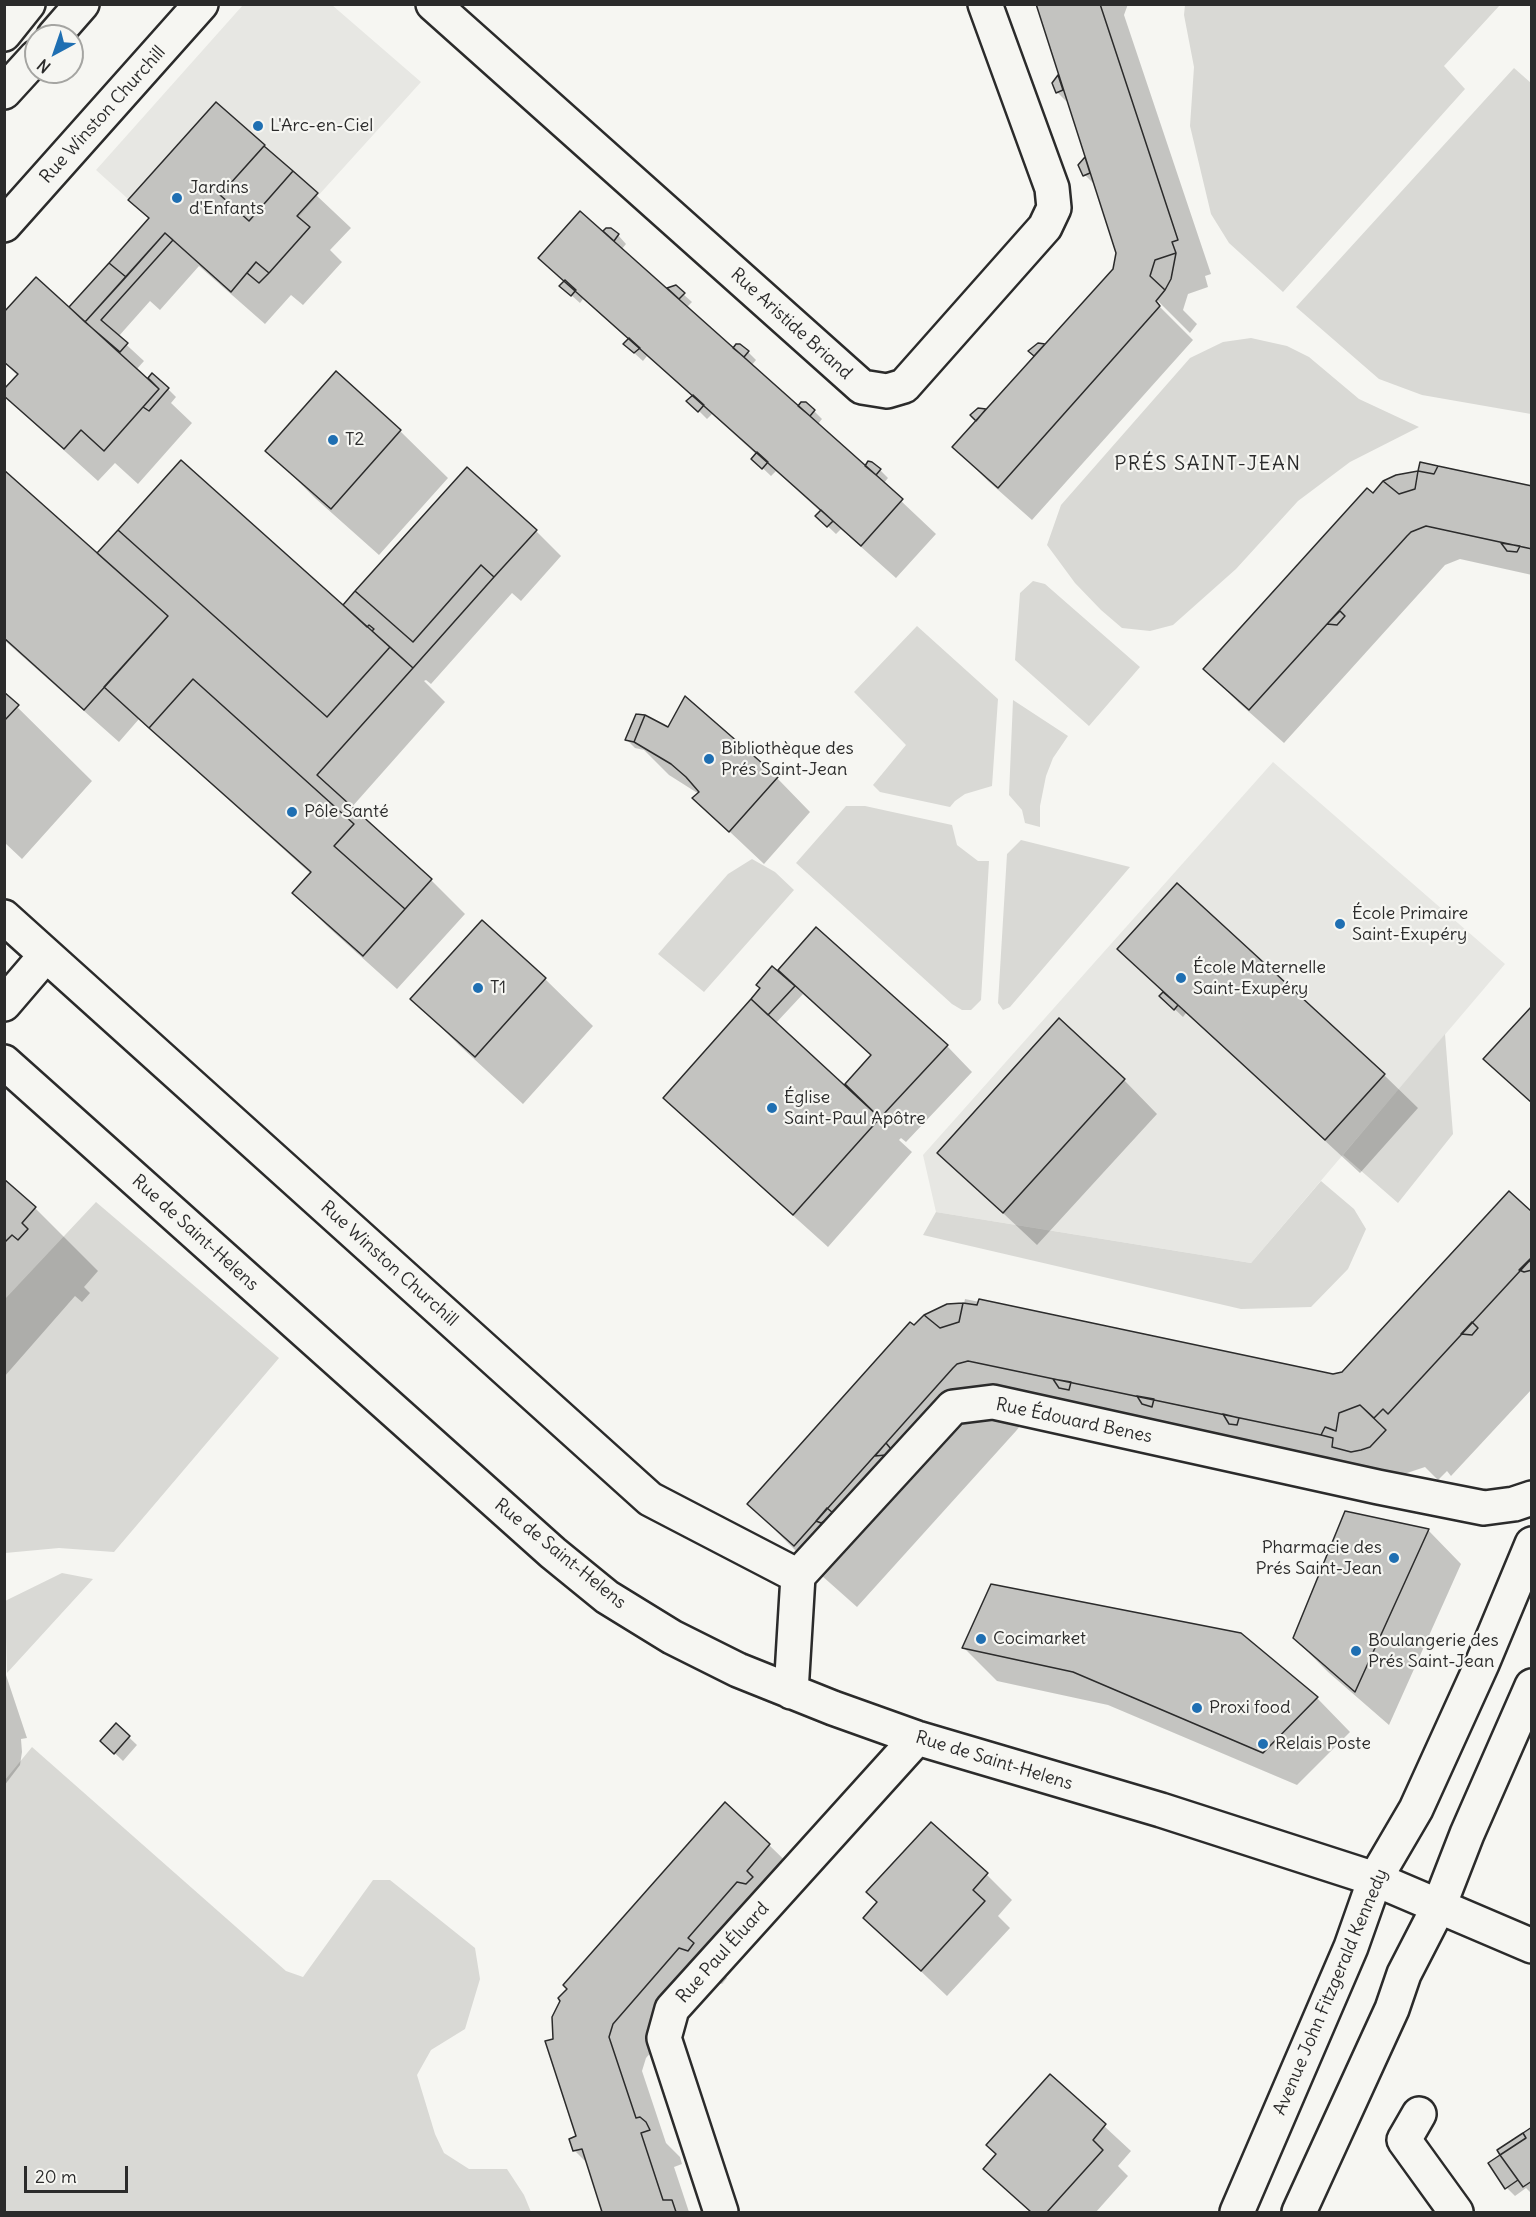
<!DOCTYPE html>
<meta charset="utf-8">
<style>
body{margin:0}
#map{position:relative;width:1536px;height:2217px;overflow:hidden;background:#f6f6f2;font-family:Delius,sans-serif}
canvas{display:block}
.frame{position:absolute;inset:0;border:6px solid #2b2b2b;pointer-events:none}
.north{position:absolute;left:24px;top:24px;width:60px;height:60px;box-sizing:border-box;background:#f6f6f2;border:2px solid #a5a5a2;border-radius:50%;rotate:220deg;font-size:16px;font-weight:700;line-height:24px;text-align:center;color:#2b2b2b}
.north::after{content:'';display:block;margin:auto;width:21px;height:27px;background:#1f6fb2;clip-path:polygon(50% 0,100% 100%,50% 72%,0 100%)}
.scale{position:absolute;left:24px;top:2166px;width:104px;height:27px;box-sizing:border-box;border:3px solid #2b2b2b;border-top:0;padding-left:8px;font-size:18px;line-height:21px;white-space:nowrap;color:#2b2b2b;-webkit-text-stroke:4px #f6f6f2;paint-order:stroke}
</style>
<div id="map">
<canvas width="1536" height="2217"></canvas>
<div class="frame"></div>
<div class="north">N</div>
<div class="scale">20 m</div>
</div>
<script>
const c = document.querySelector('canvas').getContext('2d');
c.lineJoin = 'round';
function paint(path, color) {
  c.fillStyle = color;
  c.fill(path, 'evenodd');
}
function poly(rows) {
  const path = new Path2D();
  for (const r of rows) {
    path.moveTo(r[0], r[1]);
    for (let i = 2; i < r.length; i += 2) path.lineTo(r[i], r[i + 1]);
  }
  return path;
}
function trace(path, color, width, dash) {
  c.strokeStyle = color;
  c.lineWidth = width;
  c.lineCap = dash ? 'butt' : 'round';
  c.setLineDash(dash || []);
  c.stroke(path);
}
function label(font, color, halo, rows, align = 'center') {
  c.font = font + ' Delius,sans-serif';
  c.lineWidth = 4.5;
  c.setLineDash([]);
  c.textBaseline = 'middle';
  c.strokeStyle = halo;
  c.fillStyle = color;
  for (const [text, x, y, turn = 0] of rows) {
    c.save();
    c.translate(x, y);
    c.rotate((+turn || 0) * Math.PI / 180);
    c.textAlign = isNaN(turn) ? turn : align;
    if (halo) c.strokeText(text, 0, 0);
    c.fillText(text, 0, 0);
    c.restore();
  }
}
paint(poly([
 [243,5,332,5,421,82,231,292,96,170],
 [1273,762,1505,964,1251,1263,936,1212,923,1155]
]), '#e7e7e3');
paint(poly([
 [1185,5,1185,4,1500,5,1444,66,1465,89,1283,292,1229,243,1211,214,1190,126,1194,67,1184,15],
 [1514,68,1531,83,1531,414,1422,395,1379,379,1296,307],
 [1251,338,1287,346,1309,357,1359,399,1419,427,1350,462,1298,501,1236,569,1173,625,1150,631,1122,628,1101,610,1075,583,1047,545,1061,505,1190,358,1223,342],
 [1033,581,1045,584,1140,667,1089,726,1015,660,1020,593],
 [917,626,998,699,992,786,965,794,955,801,950,807,880,792,873,785,906,745,854,692],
 [1013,700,1068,736,1053,758,1046,776,1040,806,1040,827,1025,823,1022,810,1009,795],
 [846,806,865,806,952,825,957,845,978,861,989,861,981,1000,971,1010,962,1010,952,1004,796,863],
 [1021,840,1130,867,1010,1007,1003,1010,998,1003,1007,854],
 [752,859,775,872,794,890,704,992,658,954,728,874],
 [1445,1034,1453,1134,1398,1203,1343,1155],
 [1321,1181,1354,1209,1366,1229,1348,1269,1311,1307,1241,1309,923,1235,936,1212,1251,1263],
 [96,1202,279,1358,114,1552,59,1548,5,1553,5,1299],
 [62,1573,93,1579,7,1673,5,1601],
 [32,1747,286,1971,303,1977,373,1880,390,1880,475,1948,480,1979,465,2029,431,2050,417,2075,435,2134,444,2153,469,2169,507,2169,524,2195,531,2212,5,2212,5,1780]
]), '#d9d9d5');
paint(poly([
 [1037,4,1128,4,1124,15,1211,274,1205,276,1208,287,1188,294,1183,310,1197,324,1190,333,1156,299,1154,301,1193,340,1032,520,988,481,954,447,978,421,978,409,985,410,1036,356,1030,351,1035,346,1044,346,1114,269,1118,253,1095,182,1093,183,1085,175,1085,159,1089,163,1068,99,1066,101,1057,92,1054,83,1059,77,1062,81],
 [264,146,351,228,330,250,342,262,303,305,291,295,265,324,199,266,160,310,150,301,118,337,144,361,136,370,152,384,154,382,168,389,176,397,171,403,192,423,138,484,115,463,98,481,37,426,4,394,18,376,4,362,69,309,149,219,130,200],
 [618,235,626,244,621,250,673,296,683,294,692,302,686,308,733,350,748,352,756,360,751,366,798,408,806,403,822,419,817,425,865,467,880,470,888,478,883,484,936,534,896,578,841,529,836,534,817,516,821,512,776,471,771,476,753,459,757,455,712,414,707,419,697,409,693,397,647,356,643,361,633,352,629,340,583,299,580,303,570,294],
 [400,431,448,478,379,555,315,498,268,451],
 [4,472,97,555,343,607,536,531,561,556,521,601,512,593,431,684,426,680,424,681,445,702,351,808,431,880,465,914,397,989,328,927,294,893,311,874,139,719,119,742,4,640],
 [1532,488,1532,575,1460,559,1445,565,1284,743,1239,703,1205,669,1373,495],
 [4,694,92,781,22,859,4,842],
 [627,740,777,778,810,812,764,864,694,798,699,794,669,775,644,750,635,748],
 [482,922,545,979,593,1026,523,1104,460,1046,412,999],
 [1119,949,1384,1075,1418,1108,1360,1173,1186,1013,1183,1017,1161,996,1164,993],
 [792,982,947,1046,972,1072,906,1142,901,1138,899,1140,912,1152,828,1247,699,1131,665,1098],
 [803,994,872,1056,872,1109,870,1111,775,1024],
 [1532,1008,1532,1103,1485,1059],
 [1124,1080,1157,1114,1037,1245,939,1153],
 [4,1181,35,1208,98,1271,84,1287,90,1293,82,1302,75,1296,4,1377],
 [1532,1214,1532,1389,1451,1476,1447,1471,1438,1480,1425,1467,1401,1475,1032,1423,1020,1426,1016,1431,857,1607,812,1567,749,1504,914,1327,964,1304,965,1299,1333,1375,1343,1373],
 [1428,1530,1461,1564,1389,1725,1328,1672,1294,1638],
 [963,1647,1317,1698,1350,1732,1297,1785,1108,1705,997,1681],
 [4,1669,27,1738,21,1739,22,1752,20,1765,4,1786],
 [116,1725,137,1745,123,1761,102,1741],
 [769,1845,803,1878,779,1905,785,1911,780,1917,771,1915,721,1972,727,1978,722,1984,713,1981,646,2058,642,2071,666,2143,680,2157,682,2164,674,2167,689,2212,604,2212,588,2164,575,2151,578,2137,554,2040],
 [987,1875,1012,1900,998,1916,1010,1928,947,1996,891,1943],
 [1050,2076,1131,2151,1118,2166,1128,2176,1096,2212,1031,2212,985,2169,998,2154],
 [1532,2129,1532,2194,1526,2188,1515,2196,1507,2188,1490,2163]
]), '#0003');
const building = poly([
 [1036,4,1100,4,1178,240,1172,242,1176,253,1155,260,1150,276,1165,290,1156,301,1160,306,998,488,952,447,1113,269,1116,253,1036,4],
 [1058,75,1063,90,1056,93,1052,83,1058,75],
 [216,102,265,145,220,195,249,221,293,171,318,193,297,216,310,227,269,273,256,262,231,292,165,233,126,277,109,263,149,218,128,200,216,102],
 [264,146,293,171,249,221,220,195,264,146],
 [1085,157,1090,173,1083,176,1078,165,1085,157],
 [580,211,903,499,861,546,538,258,580,211],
 [606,228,611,228,619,234,614,241,603,231,606,228],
 [165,233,173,240,101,320,128,343,120,352,85,322,165,233],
 [1176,253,1171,279,1165,290,1150,276,1155,260,1176,253],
 [256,262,269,273,259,283,247,273,256,262],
 [109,263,126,277,85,322,69,307,109,263],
 [36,277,159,389,104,451,81,430,64,449,4,396,4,389,18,374,4,362,4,312,36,277],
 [565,280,576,290,571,296,559,286,565,280],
 [676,285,685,293,679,299,667,288,676,285],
 [629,338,640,348,634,353,623,344,629,338],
 [1038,343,1045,344,1034,356,1028,351,1038,343],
 [736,344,740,344,749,351,744,357,733,348,736,344],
 [336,371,401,430,331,509,265,451,336,371],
 [152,373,169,388,149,411,143,407,159,389,148,378,152,373],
 [693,395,704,405,698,412,686,401,693,395],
 [801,402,806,402,815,410,810,416,798,406,801,402],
 [978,408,986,409,976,421,970,415,978,408],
 [757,452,768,462,762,469,751,459,757,452],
 [181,460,390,647,327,717,118,530,181,460],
 [868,461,872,462,881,469,876,475,865,466,868,461],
 [1420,462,1438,466,1434,474,1418,471,1420,462],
 [1438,466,1532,486,1532,549,1426,526,1411,532,1407,536,1249,710,1203,669,1367,488,1373,493,1383,481,1399,494,1415,489,1418,471,1434,474,1438,466],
 [467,467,537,530,494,577,481,565,413,642,355,591,467,467],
 [4,470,168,616,84,710,4,638,4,470],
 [1418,471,1415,489,1399,494,1383,481,1396,475,1418,471],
 [821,510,833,521,827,527,815,516,821,510],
 [118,530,327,717,390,647,413,668,317,775,432,879,405,909,334,846,354,824,193,679,149,728,104,687,168,616,97,553,118,530],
 [1501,543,1520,546,1517,552,1507,551,1501,543],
 [481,565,494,577,413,668,372,631,374,629,369,625,367,627,343,605,355,591,413,642,481,565],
 [1340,611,1345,616,1337,625,1327,624,1340,611],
 [193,679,354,824,334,846,405,909,363,956,292,893,311,872,149,728,193,679],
 [4,692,19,705,4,721,4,692],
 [685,696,778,777,729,832,692,798,699,792,686,777,671,764,634,742,645,715,668,727,685,696],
 [636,714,645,715,634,742,625,740,636,714],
 [1177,883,1385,1074,1325,1140,1117,949,1177,883],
 [482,920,546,978,475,1057,410,999,482,920],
 [816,927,948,1045,880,1118,845,1084,871,1055,778,970,816,927],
 [772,966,795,986,768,1015,751,999,760,988,756,985,772,966],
 [1163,992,1178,1005,1174,1010,1159,996,1163,992],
 [751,999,880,1118,793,1215,663,1098,751,999],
 [1532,1006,1532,1103,1483,1059,1532,1006],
 [1059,1018,1125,1079,1003,1213,937,1153,1059,1018],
 [4,1179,36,1207,22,1223,28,1229,18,1240,12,1235,4,1243,4,1179],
 [1509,1191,1532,1212,1532,1258,1388,1414,1383,1409,1374,1418,1360,1405,1339,1413,1336,1431,1325,1427,1321,1435,968,1361,957,1364,953,1368,794,1546,747,1504,910,1322,914,1325,924,1315,940,1328,959,1322,963,1303,977,1305,979,1299,1333,1374,1342,1372,1509,1191],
 [1530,1259,1532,1270,1524,1272,1519,1270,1530,1259],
 [963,1303,959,1322,940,1328,924,1315,947,1304,963,1303],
 [1472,1322,1478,1328,1472,1335,1461,1334,1472,1322],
 [1053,1379,1071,1382,1069,1390,1059,1388,1053,1379],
 [1137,1396,1154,1399,1152,1407,1142,1404,1137,1396],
 [1360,1405,1386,1430,1370,1447,1361,1450,1351,1452,1332,1447,1333,1438,1321,1435,1325,1427,1336,1431,1339,1413,1360,1405],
 [1223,1414,1239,1418,1237,1425,1229,1424,1223,1414],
 [886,1443,891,1449,886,1455,875,1456,886,1443],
 [827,1508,833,1513,825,1521,821,1523,816,1521,827,1508],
 [1345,1511,1429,1529,1355,1692,1293,1638,1345,1511],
 [991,1584,1241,1633,1318,1697,1263,1753,1073,1672,962,1648,991,1584],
 [116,1723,130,1736,114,1754,100,1741,116,1723],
 [725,1802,770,1844,747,1871,753,1877,746,1884,737,1882,688,1938,694,1943,688,1951,679,1948,613,2024,609,2037,636,2118,640,2117,646,2122,650,2130,641,2133,663,2200,672,2200,676,2212,602,2212,582,2149,573,2151,569,2139,576,2136,545,2041,553,2039,552,2017,560,2001,558,1998,567,1989,563,1985,725,1802],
 [931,1822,988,1873,973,1890,985,1901,921,1971,863,1918,877,1902,866,1892,931,1822],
 [1050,2074,1106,2124,1093,2140,1103,2150,1047,2212,1031,2212,983,2169,996,2154,986,2145,1050,2074],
 [1532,2127,1532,2181,1523,2187,1500,2155,1526,2138,1523,2133,1532,2127],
 [1523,2133,1526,2138,1500,2155,1497,2150,1523,2133],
 [1500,2155,1518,2180,1505,2189,1488,2163,1500,2155]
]);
paint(building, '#c3c3c0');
trace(building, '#2b2b2b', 1.5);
const minor = poly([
 [433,4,862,387,887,391,904,386,1045,227,1054,208,1052,188,985,4],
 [4,225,201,4],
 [4,917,650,1499,798,1576],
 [4,1004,46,955],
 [4,1062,553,1553,607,1597,672,1637,738,1670,833,1708,917,1738,1161,1810,1375,1879,1532,1946],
 [791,1692,798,1576,953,1407,993,1402,1378,1487,1484,1508,1514,1504,1532,1498],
 [1419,2114,1404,2140,1456,2212],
 [721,2212,664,2038,672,2009,917,1738]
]);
const major = poly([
 [4,34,28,4],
 [54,36,82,4],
 [4,92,36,57],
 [1237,2212,1351,1947,1375,1879,1416,1809,1482,1664,1532,1544],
 [1299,2212,1392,2009,1404,1974,1439,1906,1467,1834,1532,1686]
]);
trace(minor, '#2b2b2b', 38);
trace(major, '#2b2b2b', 38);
trace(minor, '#f6f6f2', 33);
trace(major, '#f6f6f2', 33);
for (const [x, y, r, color] of [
 [258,126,6,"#1f6fb2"],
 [177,198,6,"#1f6fb2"],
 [333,440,6,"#1f6fb2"],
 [709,759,6,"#1f6fb2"],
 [292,812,6,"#1f6fb2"],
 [1340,924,6,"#1f6fb2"],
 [1181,978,6,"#1f6fb2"],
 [478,988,6,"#1f6fb2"],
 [772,1108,6,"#1f6fb2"],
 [1394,1558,6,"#1f6fb2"],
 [981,1639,6,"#1f6fb2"],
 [1356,1651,6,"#1f6fb2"],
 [1197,1708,6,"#1f6fb2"],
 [1263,1744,6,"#1f6fb2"]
]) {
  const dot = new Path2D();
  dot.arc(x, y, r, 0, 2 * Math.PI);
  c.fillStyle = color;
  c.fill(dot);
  trace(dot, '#f6f6f2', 2);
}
label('18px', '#2b2b2b', '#f6f6f2', [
 ["Rue Winston Churchill",103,115,-48],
 ["Rue Aristide Briand",791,324,42],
 ["Rue de Saint-Helens",195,1233,42],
 ["Rue Winston Churchill",389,1264,42],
 ["Rue Édouard Benes",1074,1421,12],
 ["Rue de Saint-Helens",560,1554,39],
 ["Rue de Saint-Helens",994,1761,17],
 ["Rue Paul Éluard",723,1953,-48],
 ["Avenue John Fitzgerald Kennedy",1331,1992,-67]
]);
label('18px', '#2b2b2b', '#f6f6f2', [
 ["L'Arc-en-Ciel",270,126],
 ["Jardins",189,188],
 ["d'Enfants",189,209],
 ["T2",345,440],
 ["Bibliothèque des",721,749],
 ["Prés Saint-Jean",721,770],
 ["Pôle Santé",304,812],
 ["École Primaire",1352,914],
 ["Saint-Exupéry",1352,935],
 ["École Maternelle",1193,968],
 ["Saint-Exupéry",1193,989],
 ["T1",490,988],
 ["Église",784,1098],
 ["Saint-Paul Apôtre",784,1119],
 ["Pharmacie des",1382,1548,"right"],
 ["Prés Saint-Jean",1382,1569,"right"],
 ["Cocimarket",993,1639],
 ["Boulangerie des",1368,1641],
 ["Prés Saint-Jean",1368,1662],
 ["Proxi food",1209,1708],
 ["Relais Poste",1275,1744]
], 'left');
c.letterSpacing = '1.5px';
label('20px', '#2b2b2b', '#f6f6f2', [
 ["PRÉS SAINT-JEAN",1208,464]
]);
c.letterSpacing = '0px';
</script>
